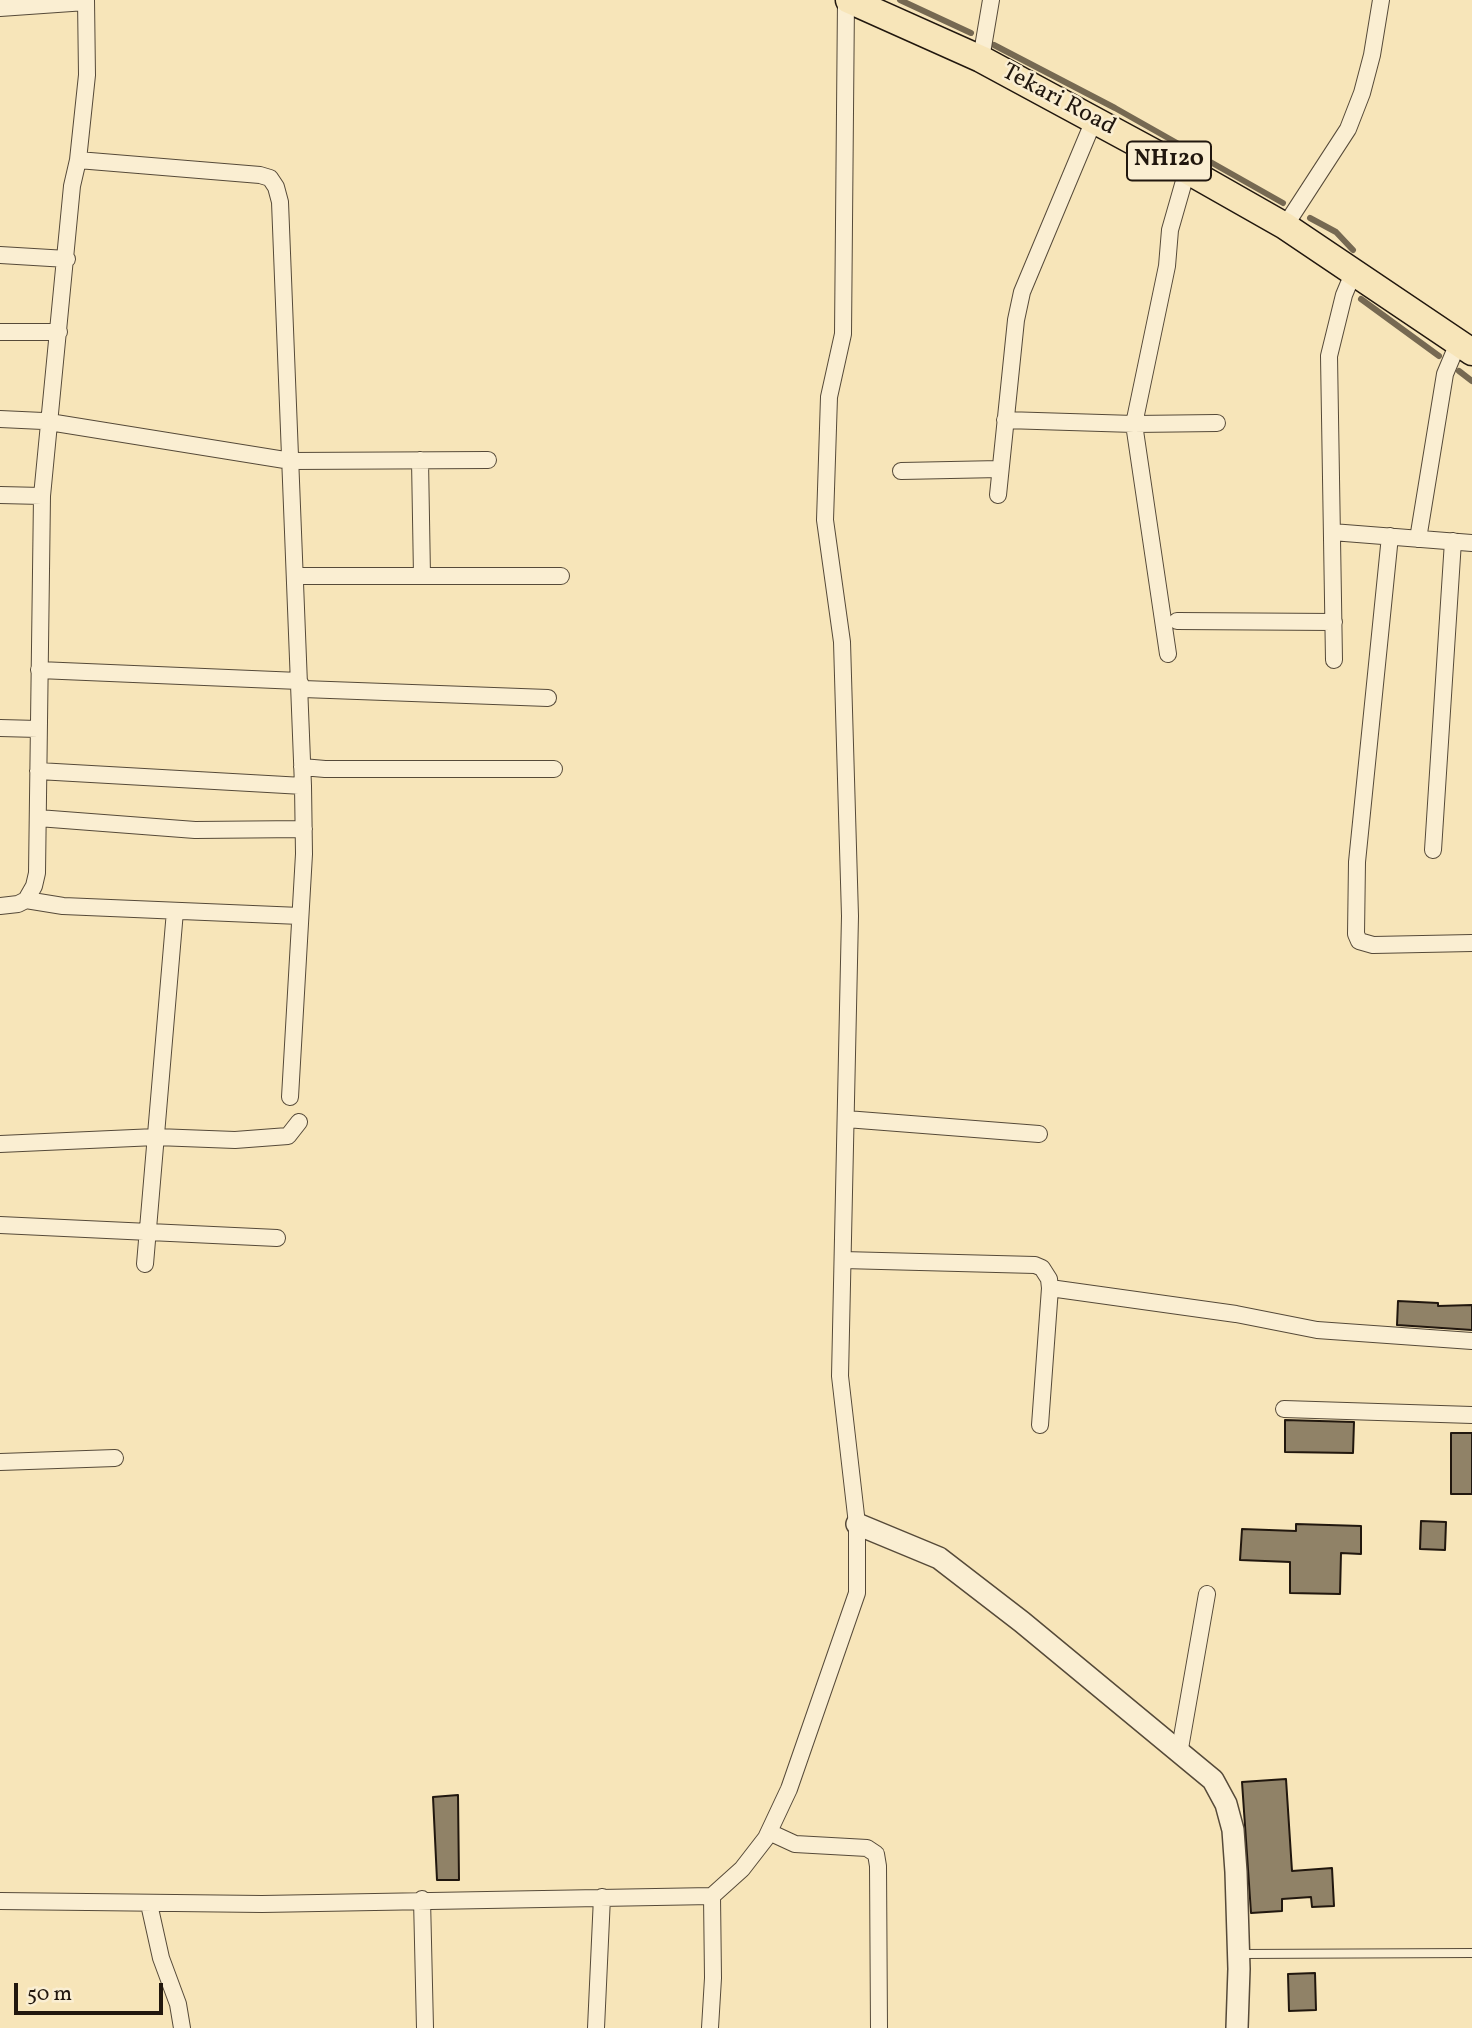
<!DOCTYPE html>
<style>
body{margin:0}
#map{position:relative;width:1472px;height:2028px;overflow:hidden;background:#f7e5b9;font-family:Vollkorn,serif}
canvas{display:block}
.scale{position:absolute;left:14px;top:1983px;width:149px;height:32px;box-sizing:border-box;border:4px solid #21170e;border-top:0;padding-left:9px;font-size:21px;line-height:24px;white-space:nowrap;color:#21170e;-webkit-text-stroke:5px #faeed2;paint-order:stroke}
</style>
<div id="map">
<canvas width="1472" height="2028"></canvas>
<div class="scale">50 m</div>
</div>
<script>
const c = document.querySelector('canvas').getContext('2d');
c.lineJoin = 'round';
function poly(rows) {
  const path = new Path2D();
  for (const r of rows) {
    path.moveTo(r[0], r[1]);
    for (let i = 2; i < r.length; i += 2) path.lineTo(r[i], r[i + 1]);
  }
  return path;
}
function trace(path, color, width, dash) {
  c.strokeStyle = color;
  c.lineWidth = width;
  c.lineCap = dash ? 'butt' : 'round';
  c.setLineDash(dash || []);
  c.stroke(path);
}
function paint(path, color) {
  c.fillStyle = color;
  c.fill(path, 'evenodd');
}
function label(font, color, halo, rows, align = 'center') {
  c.font = font + ' Vollkorn,serif';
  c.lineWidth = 5;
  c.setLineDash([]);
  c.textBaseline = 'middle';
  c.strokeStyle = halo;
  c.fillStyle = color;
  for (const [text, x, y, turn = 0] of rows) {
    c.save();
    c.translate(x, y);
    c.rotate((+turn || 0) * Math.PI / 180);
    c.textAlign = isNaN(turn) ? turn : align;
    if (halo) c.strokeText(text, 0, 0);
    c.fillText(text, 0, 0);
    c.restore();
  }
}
trace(poly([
 [900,0,971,33],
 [994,45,1115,108,1283,203],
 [1310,218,1336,232,1353,250],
 [1361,299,1439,356],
 [1459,371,1472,381]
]), '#766952', 6);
const building = poly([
 [1398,1301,1438,1303,1438,1306,1472,1305,1472,1330,1397,1325,1398,1301],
 [1285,1420,1354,1422,1353,1453,1285,1452,1285,1420],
 [1451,1433,1472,1433,1472,1494,1451,1494,1451,1433],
 [1421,1521,1446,1522,1445,1550,1420,1549,1421,1521],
 [1296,1524,1361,1526,1361,1554,1341,1553,1340,1594,1290,1593,1290,1562,1240,1560,1242,1529,1296,1531,1296,1524],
 [1286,1779,1292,1871,1332,1868,1334,1906,1312,1907,1311,1897,1282,1899,1282,1911,1251,1913,1242,1782,1286,1779],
 [458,1795,459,1880,437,1880,433,1797,458,1795],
 [1315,1973,1316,2010,1289,2011,1288,1974,1315,1973]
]);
paint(building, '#908267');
trace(building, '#21170e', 2);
const service = poly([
 [1240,1954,1472,1953]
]);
const minor = poly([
 [0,8,86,2],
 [981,59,991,0],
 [78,160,260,175,270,178,276,187,280,202,303,786,304,854,290,1097],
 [1285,226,1348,129,1362,93,1372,55,1381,0],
 [0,255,67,259],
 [0,332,59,332],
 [0,419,43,421,291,461,488,460],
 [1005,420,1134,424,1217,423],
 [420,460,422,576],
 [901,471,1000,469],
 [0,495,42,496],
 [998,495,1016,320,1022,292,1094,120],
 [1332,532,1472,543],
 [1390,536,1357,862,1356,934,1359,941,1373,945,1472,943],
 [1418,539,1445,374,1458,343],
 [295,576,561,576],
 [1177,621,1334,622],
 [1168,654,1134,424,1167,266,1170,230,1184,181,1190,172],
 [1334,660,1329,356,1344,295,1354,271],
 [39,670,299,681,303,689,548,698],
 [0,728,38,729],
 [302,767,325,769,554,769],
 [38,771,303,786],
 [38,818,195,830,304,829],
 [1433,850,1453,541],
 [26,900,63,906,300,916],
 [0,906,18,904,26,900,34,886,37,873,42,496,72,186,78,160,87,75,86,0],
 [846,1119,1039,1134],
 [0,1144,156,1137,235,1140,288,1136,299,1122],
 [0,1225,277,1238],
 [843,1260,1035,1265,1042,1268,1049,1279,1050,1288,1040,1425],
 [145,1264,175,911],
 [1050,1288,1236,1314,1317,1330,1472,1341],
 [1284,1409,1472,1415],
 [0,1462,115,1458],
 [1179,1754,1207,1594],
 [769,1832,795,1844,867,1848,876,1854,878,1866,879,2028],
 [712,1896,742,1869,766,1838,789,1789,857,1593,857,1524,840,1376,850,916,842,642,825,520,829,397,843,334,846,0],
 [422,1899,425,2028],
 [0,1901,262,1904,712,1896,713,1978,710,2028],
 [149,1904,161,1958,178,2004,182,2028],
 [596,2028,602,1897]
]);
const tertiary = poly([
 [857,1524,939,1558,1022,1622,1213,1780,1226,1804,1233,1830,1236,1872,1239,1969,1237,2028]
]);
const trunk = poly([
 [849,0,981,59,1190,172,1285,226,1472,352]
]);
trace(service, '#564a39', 10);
trace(minor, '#564a39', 18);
trace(tertiary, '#564a39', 24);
trace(trunk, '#21170e', 29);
trace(service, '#faeed2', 8);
trace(minor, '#faeed2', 16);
trace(tertiary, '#faeed2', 21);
trace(trunk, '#f7e5b9', 26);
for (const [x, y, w] of [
 [1169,161,84]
]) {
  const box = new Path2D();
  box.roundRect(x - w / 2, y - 19.5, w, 39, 5);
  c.fillStyle = '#faeed2';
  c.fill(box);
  trace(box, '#21170e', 2);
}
label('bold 23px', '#21170e', null, [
 ["NH120",1169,161]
]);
label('24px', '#21170e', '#faeed2', [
 ["Tekari Road",1058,101,28]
]);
</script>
